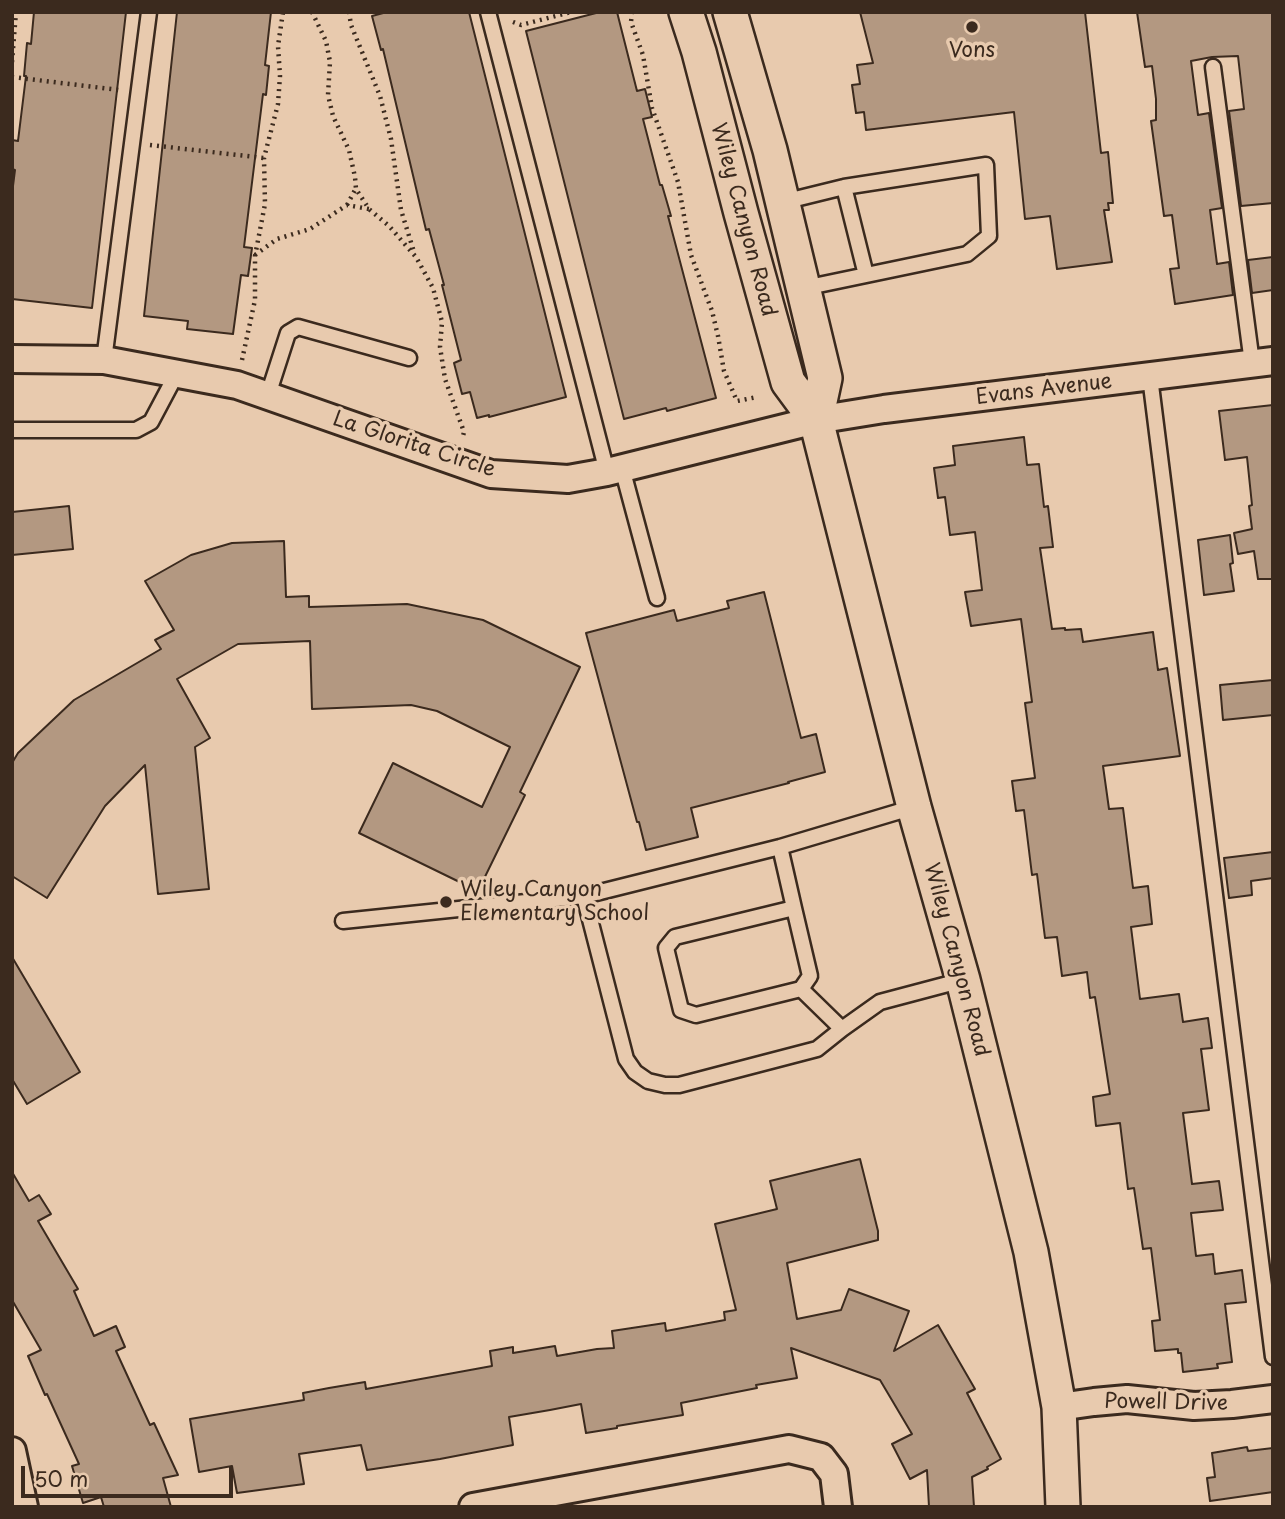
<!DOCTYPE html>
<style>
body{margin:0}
#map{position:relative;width:1285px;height:1519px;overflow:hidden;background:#e8caae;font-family:"Playpen Sans",sans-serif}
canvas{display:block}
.frame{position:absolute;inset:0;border:14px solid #3b2a1e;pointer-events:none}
.scale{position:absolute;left:21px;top:1466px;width:212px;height:32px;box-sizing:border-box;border:4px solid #3b2a1e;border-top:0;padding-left:9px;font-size:21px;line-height:24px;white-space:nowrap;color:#3b2a1e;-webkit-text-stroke:5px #e8caae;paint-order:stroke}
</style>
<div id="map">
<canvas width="1285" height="1519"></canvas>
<div class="frame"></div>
<div class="scale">50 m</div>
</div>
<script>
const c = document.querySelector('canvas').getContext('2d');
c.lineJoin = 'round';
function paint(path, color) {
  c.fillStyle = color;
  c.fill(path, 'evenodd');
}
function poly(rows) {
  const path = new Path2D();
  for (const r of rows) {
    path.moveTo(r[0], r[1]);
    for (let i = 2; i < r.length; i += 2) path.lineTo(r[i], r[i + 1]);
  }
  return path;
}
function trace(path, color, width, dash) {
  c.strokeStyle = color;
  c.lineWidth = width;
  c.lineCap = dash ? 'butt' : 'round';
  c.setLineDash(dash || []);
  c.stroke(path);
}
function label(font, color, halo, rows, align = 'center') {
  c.font = font + ' "Playpen Sans",sans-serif';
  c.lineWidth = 7;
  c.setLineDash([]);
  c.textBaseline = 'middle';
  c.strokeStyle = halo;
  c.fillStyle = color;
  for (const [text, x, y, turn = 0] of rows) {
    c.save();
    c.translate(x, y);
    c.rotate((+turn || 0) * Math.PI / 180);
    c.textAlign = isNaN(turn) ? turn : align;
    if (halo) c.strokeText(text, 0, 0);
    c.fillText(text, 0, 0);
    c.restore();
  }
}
const building = poly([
 [34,12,126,12,92,308,12,299,12,194,15,170,12,169,12,140,18,141,26,76,24,76,27,43,31,44,34,12],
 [177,12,271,12,265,65,269,66,266,95,263,94,244,247,252,248,248,276,241,275,233,334,187,329,188,321,144,316,177,12],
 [387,12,469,12,566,397,489,417,489,415,477,418,470,392,462,394,454,363,461,360,442,285,444,285,429,229,426,230,383,49,381,50,372,16,387,12],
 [600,12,617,12,637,91,645,89,652,117,643,119,660,185,662,185,671,216,668,216,716,398,667,411,666,408,624,419,526,31,600,12],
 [860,12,1085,12,1101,153,1108,152,1113,203,1108,203,1109,210,1104,210,1112,262,1057,269,1050,216,1025,219,1014,112,866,130,864,112,856,113,852,85,860,84,857,65,873,63,860,12],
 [1137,12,1273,12,1273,203,1241,206,1229,111,1244,109,1238,56,1212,57,1191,61,1198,115,1209,113,1222,208,1210,210,1217,264,1229,262,1233,295,1175,304,1170,269,1179,268,1172,215,1164,216,1151,121,1156,120,1156,99,1152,66,1145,67,1137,12],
 [1273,257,1273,290,1252,293,1248,260,1273,257],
 [1273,405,1273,579,1258,579,1254,551,1238,554,1234,533,1252,529,1249,506,1252,505,1247,457,1225,460,1219,411,1273,405],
 [1024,437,1027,465,1039,464,1044,507,1048,506,1053,547,1040,548,1052,629,1065,628,1065,630,1081,629,1083,642,1153,632,1158,670,1167,668,1180,756,1103,766,1109,809,1123,808,1133,888,1148,886,1152,924,1131,927,1140,999,1179,994,1183,1022,1208,1018,1212,1048,1201,1049,1209,1110,1183,1113,1192,1184,1219,1181,1223,1210,1191,1213,1196,1256,1213,1254,1215,1274,1242,1270,1246,1302,1225,1304,1232,1362,1217,1364,1218,1368,1183,1372,1181,1353,1178,1353,1178,1349,1155,1351,1152,1321,1160,1320,1151,1248,1143,1249,1134,1188,1128,1189,1120,1123,1096,1126,1093,1097,1110,1094,1095,997,1090,998,1087,972,1062,976,1057,937,1045,938,1037,874,1032,875,1024,810,1016,811,1012,781,1035,778,1025,703,1032,702,1021,619,971,626,965,592,982,590,975,532,950,535,945,497,938,498,934,468,955,465,953,446,1024,437],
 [69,506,73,549,12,555,12,512,69,506],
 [1230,535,1233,563,1230,564,1234,591,1204,595,1198,540,1230,535],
 [284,541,286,597,309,596,309,607,407,604,483,620,580,667,520,792,525,795,478,891,359,833,393,763,482,807,510,747,437,711,411,705,312,709,310,641,238,644,177,679,210,738,195,747,209,889,158,894,145,765,105,806,47,898,12,876,12,763,18,753,74,700,161,649,155,640,174,630,145,581,191,555,232,543,284,541],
 [764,592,801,738,816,734,825,772,788,782,789,783,691,808,698,837,646,850,639,822,637,822,586,633,674,610,677,621,729,608,727,601,764,592],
 [1273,680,1273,715,1223,720,1220,685,1273,680],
 [1273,852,1273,878,1251,881,1252,895,1229,898,1224,858,1273,852],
 [12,957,80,1072,27,1104,12,1079,12,957],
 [860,1159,878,1231,878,1240,787,1263,797,1319,841,1310,849,1289,909,1311,894,1351,938,1325,975,1389,967,1393,1001,1459,987,1467,988,1469,972,1477,974,1507,929,1507,927,1470,910,1479,892,1444,912,1434,880,1380,791,1348,797,1378,756,1385,757,1388,681,1403,683,1415,617,1426,617,1428,586,1433,581,1404,550,1410,509,1417,513,1445,440,1459,367,1470,361,1445,299,1454,304,1484,237,1493,232,1466,199,1472,190,1419,304,1400,303,1393,329,1388,365,1382,366,1389,492,1366,490,1351,513,1347,513,1353,555,1346,557,1356,597,1349,614,1348,612,1331,665,1323,666,1331,725,1320,724,1312,736,1310,715,1224,777,1209,770,1181,860,1159],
 [12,1172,29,1201,39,1195,51,1214,38,1221,78,1289,74,1291,94,1336,116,1326,125,1347,116,1351,150,1425,154,1423,178,1475,163,1478,171,1507,104,1507,101,1497,83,1503,72,1466,79,1464,47,1394,45,1395,28,1356,41,1350,12,1300,12,1172],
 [1247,1447,1248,1451,1273,1448,1273,1492,1210,1501,1207,1478,1215,1477,1212,1453,1247,1447]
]);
paint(building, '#b39881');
trace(building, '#3b2a1e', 2);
const service = poly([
 [488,12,607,472],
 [1213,67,1252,363],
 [844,187,866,275],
 [783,202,844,187,986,165,989,236,967,254,804,288],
 [104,360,149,12],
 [1150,377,1273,1357],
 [268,395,288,333,298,327,409,358],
 [12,430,136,430,151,422,177,373],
 [622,468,657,598],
 [780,847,786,873,794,908,810,976,801,989,696,1015,681,1010,666,948,675,937,794,908],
 [584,896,626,1059,635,1072,648,1081,665,1085,679,1085,817,1049,842,1029],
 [343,921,584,896,780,847,914,807],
 [801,989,842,1029,880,1002,963,980]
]);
const minor = poly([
 [12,359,104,360,237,385,491,474,568,479,607,472,816,420,884,409,1273,361],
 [1059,1407,1094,1402,1127,1399,1194,1406,1232,1404,1273,1399],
 [12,1451,24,1507],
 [473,1507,789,1449,821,1457,834,1474,838,1507]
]);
const tertiary = poly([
 [686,12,699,52,741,213,788,382,816,420,914,807,963,980,1031,1252,1059,1407,1063,1507],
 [730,12,770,150,825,378,816,420]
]);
trace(service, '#3b2a1e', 19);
trace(minor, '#3b2a1e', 32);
trace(tertiary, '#3b2a1e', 38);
trace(poly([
 [312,12,326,41,330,62,328,95,333,116,349,150,355,177,356,189,369,209,389,226,416,257,433,288,442,322,440,347,445,379,464,432,463,436],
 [349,12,351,25,380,96,391,139,401,210,414,252],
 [632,12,631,22,643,55,652,108,678,182,691,255,712,311,718,336,724,371,737,401,757,397],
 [513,22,521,25,571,12],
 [12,62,16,12],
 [12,77,119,90],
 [150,145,264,158],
 [347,205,355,190],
 [255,255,277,239,310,229,347,205,369,209],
 [242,360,255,300,255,256,265,204,264,158,278,104,280,76,278,46,283,12]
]), '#3b2a1e', 4.5, [2, 5]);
trace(service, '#e8caae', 14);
trace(minor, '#e8caae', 26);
trace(tertiary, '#e8caae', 33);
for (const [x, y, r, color] of [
 [972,27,7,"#3b2a1e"],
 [446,902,7,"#3b2a1e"]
]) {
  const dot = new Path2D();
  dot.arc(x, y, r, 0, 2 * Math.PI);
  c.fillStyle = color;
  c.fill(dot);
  trace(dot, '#e8caae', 2.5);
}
label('21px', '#3b2a1e', '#e8caae', [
 ["Vons",972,51],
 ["Wiley Canyon",460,890,"left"],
 ["Elementary School",460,914,"left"]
]);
label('21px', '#3b2a1e', '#e8caae', [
 ["Wiley Canyon Road",743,220,75],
 ["Evans Avenue",1044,390,-7],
 ["La Glorita Circle",414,445,18],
 ["Wiley Canyon Road",956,960,75],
 ["Powell Drive",1166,1403,1]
]);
</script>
